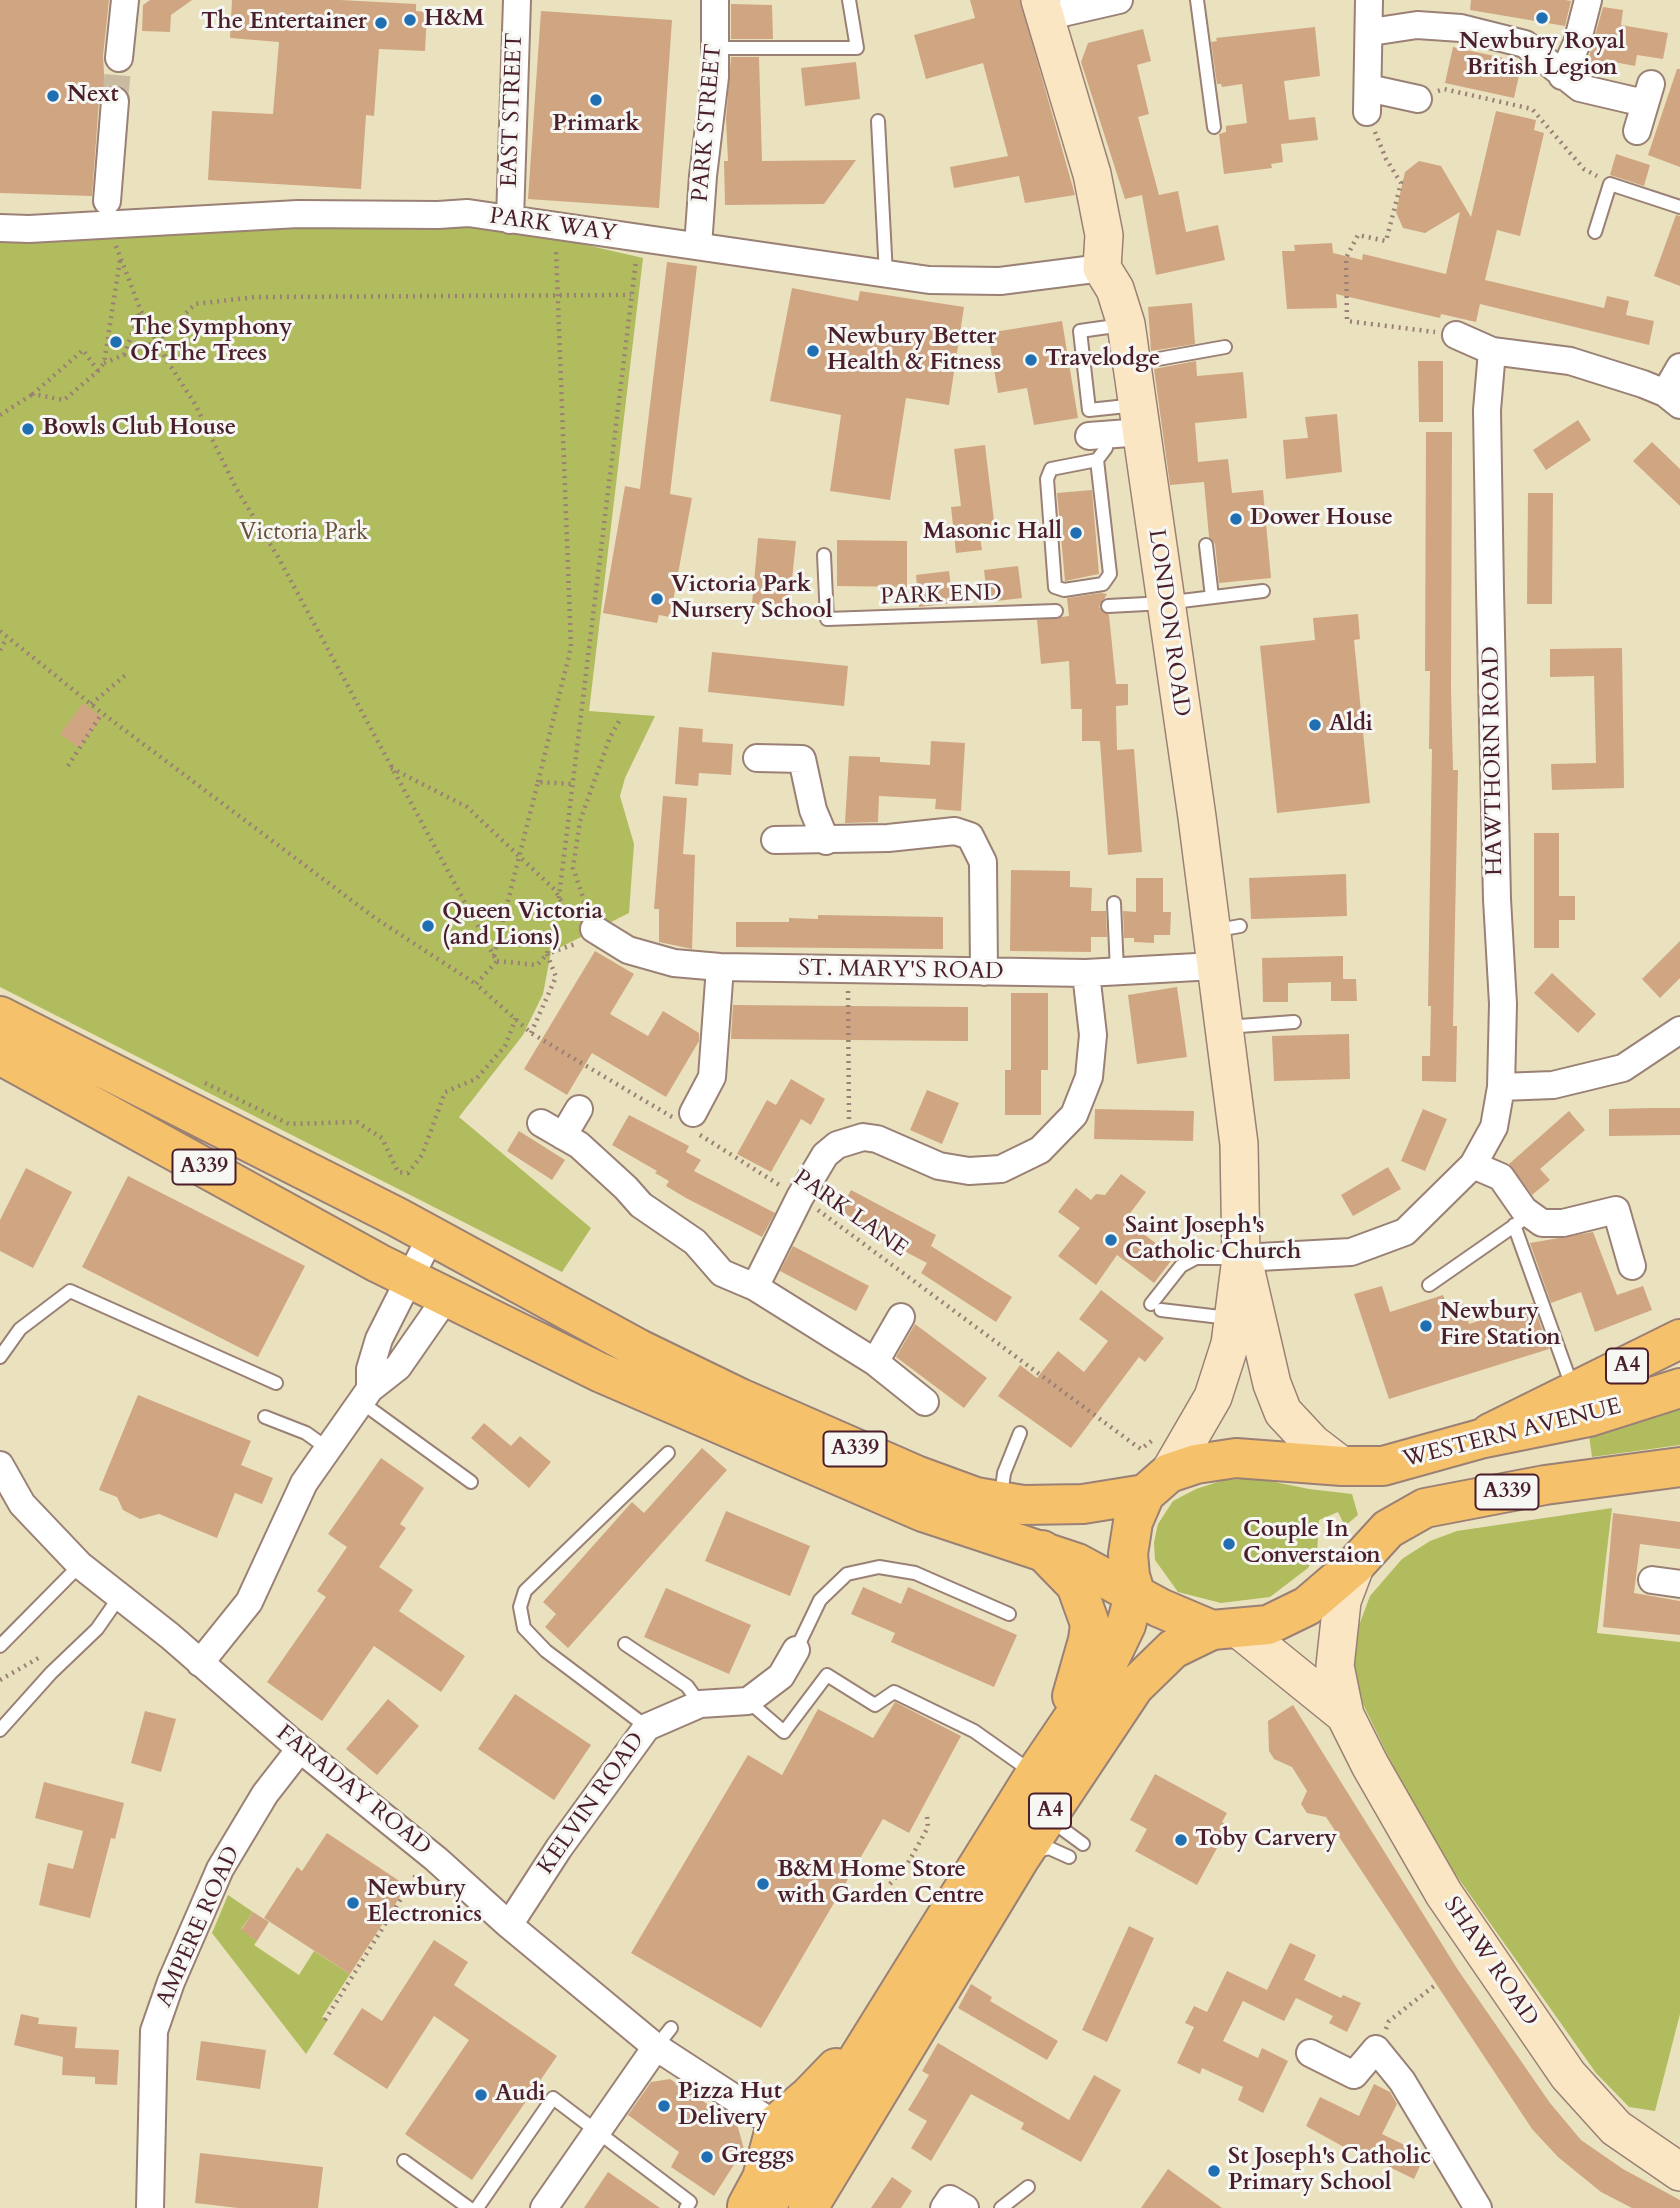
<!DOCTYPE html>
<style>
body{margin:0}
canvas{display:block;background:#eae1bf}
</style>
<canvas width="1680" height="2208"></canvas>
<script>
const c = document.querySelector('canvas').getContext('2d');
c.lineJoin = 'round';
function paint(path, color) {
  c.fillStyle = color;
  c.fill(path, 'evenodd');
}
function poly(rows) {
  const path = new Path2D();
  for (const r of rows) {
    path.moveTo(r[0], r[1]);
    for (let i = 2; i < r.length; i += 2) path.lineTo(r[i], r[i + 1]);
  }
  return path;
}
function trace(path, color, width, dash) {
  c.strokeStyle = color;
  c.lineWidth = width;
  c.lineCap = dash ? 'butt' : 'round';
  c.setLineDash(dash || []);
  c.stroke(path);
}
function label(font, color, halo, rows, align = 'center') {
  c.font = font + ' Cardo,serif';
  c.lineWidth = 6;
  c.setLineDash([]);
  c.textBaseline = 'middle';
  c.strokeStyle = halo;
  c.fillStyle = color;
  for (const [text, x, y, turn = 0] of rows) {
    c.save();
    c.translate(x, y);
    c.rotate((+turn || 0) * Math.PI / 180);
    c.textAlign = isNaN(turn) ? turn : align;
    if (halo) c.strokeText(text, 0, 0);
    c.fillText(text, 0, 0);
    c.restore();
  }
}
paint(poly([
 [368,221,525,231,643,258,589,711,655,716,625,778,620,796,634,844,629,913,551,952,543,994,523,1035,459,1117,591,1228,562,1272,0,987,0,243],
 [1680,1407,1680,1445,1592,1457,1589,1435],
 [1255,1478,1309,1489,1352,1494,1358,1515,1345,1526,1338,1512,1319,1520,1317,1554,1308,1568,1270,1597,1221,1603,1178,1592,1155,1560,1154,1542,1158,1524,1173,1501,1196,1489,1224,1480],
 [1612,1508,1597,1633,1680,1642,1680,2014,1655,2111,1629,2107,1596,2073,1449,1865,1402,1785,1363,1704,1352,1662,1355,1636,1370,1596,1402,1559,1430,1541,1457,1531],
 [228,1895,253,1912,241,1929,257,1941,254,1945,299,1975,314,1951,350,1974,322,2017,327,2021,306,2054,212,1933]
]), '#b0bc5e');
paint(poly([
 [0,0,109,0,103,56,105,89,99,100,92,196,0,193],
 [150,0,192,0,171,15,170,32,142,31,143,5],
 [232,0,340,0,416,4,416,11,427,12,425,51,379,49,374,116,366,115,361,189,208,180,212,111,273,114,279,42,230,38],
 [970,0,1020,0,1075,195,1025,203,1019,176,954,188,950,167,1008,156,983,63,926,79,914,35,975,18],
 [1471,0,1565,0,1571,1,1565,26,1470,10],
 [731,4,772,5,773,39,731,39],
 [1603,7,1623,10,1621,25,1668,33,1663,59,1637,55,1635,66,1614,62,1612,76,1585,71],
 [541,11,672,20,659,208,528,199],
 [1315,27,1320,76,1284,81,1289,120,1315,117,1318,140,1281,144,1283,162,1271,164,1272,168,1224,174,1219,134,1226,132,1226,126,1247,123,1242,84,1222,87,1221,84,1217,84,1211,42,1217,41,1216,38],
 [1143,29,1151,61,1137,65,1149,114,1138,117,1159,195,1178,191,1186,232,1218,225,1225,260,1156,275,1142,195,1125,199,1081,62,1088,43],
 [1453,47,1522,62,1514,98,1445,83],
 [731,57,759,57,762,161,856,160,824,204,725,205,724,161,728,161,726,119],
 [856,62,860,99,805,106,801,68],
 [1677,69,1680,69,1680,167,1648,155],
 [1496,111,1536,120,1534,130,1544,133,1520,236,1497,230,1485,280,1604,308,1607,296,1629,301,1626,315,1654,321,1649,345,1480,304,1476,322,1441,314,1440,318,1336,294,1337,308,1287,309,1282,251,1295,251,1294,245,1332,243,1333,253,1362,260,1363,254,1446,274,1460,212,1425,233,1403,228,1396,212,1405,172,1419,161,1441,166,1471,217],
 [1616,154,1650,165,1644,186,1610,175],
 [1676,215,1680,216,1680,286,1654,276],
 [667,262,697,266,670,494,692,498,670,617,659,615,657,623,603,613,625,486,640,489],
 [792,288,858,301,860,291,964,307,949,405,906,398,890,500,830,491,841,415,770,401],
 [1192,303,1195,344,1151,351,1148,307],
 [1062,321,1078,418,1034,425,1027,388,998,393,988,333],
 [1196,361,1197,376,1243,372,1247,418,1195,423,1198,462,1228,459,1232,493,1263,490,1271,578,1219,583,1215,544,1209,537,1204,482,1170,485,1154,369],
 [1418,361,1443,361,1443,422,1419,422],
 [1337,414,1342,472,1286,479,1283,440,1308,438,1305,417],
 [1578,420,1591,440,1546,470,1533,450],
 [1426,432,1452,432,1451,690,1453,770,1458,770,1453,1026,1457,1026,1456,1082,1422,1081,1422,1056,1430,1056,1431,1006,1428,1006,1432,749,1429,749,1430,671,1425,671],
 [1652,442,1680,469,1680,506,1633,461],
 [985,445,995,529,979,530,982,550,956,553,951,507,961,506,954,449],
 [1092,490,1099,574,1065,581,1057,493],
 [1528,493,1553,493,1552,604,1527,604],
 [758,538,796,541,789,608,752,604],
 [837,540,907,541,907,587,837,586],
 [1018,566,1022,598,988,602,984,570],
 [949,571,953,603,919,607,916,575],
 [1101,593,1107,594,1099,607,1109,615,1116,684,1128,684,1128,705,1116,706,1117,750,1134,749,1142,852,1108,855,1100,741,1082,741,1082,709,1071,709,1069,661,1041,664,1037,620,1069,616,1067,598],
 [1358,614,1360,639,1354,640,1370,803,1277,813,1260,646,1315,640,1313,618],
 [1622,648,1624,788,1552,790,1551,764,1596,763,1594,676,1550,677,1550,649],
 [712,652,848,666,844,706,708,692],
 [83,703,102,717,79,748,60,734],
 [679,727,703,729,702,742,733,744,731,775,699,773,698,786,675,784],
 [931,741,965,743,961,811,935,809,936,799,879,796,878,822,845,823,849,756,880,757,880,762,930,765],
 [663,796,687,798,683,854,695,855,692,949,659,942,659,909,654,909],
 [1534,833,1559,833,1559,896,1575,896,1575,920,1559,920,1559,948,1534,948],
 [1011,870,1070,871,1070,887,1092,888,1091,911,1106,911,1107,937,1091,937,1091,952,1010,951],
 [1346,874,1347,916,1251,919,1249,878],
 [1136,878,1163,878,1163,912,1171,912,1170,935,1154,935,1154,943,1134,942,1134,938,1124,938,1123,911,1136,912],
 [818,915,943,917,943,949,736,947,736,922,789,922,789,918,818,919],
 [1680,941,1680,978,1660,998,1642,979],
 [595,951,634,974,610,1014,648,1036,663,1011,699,1033,699,1041,666,1097,592,1053,567,1095,524,1069],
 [1343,956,1343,979,1356,979,1357,1001,1331,1001,1331,982,1288,983,1288,1002,1263,1002,1262,958],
 [1552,973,1596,1014,1578,1033,1534,993],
 [1177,987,1187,1057,1137,1064,1128,995],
 [1011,993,1048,993,1048,1070,1041,1070,1041,1115,1005,1115,1005,1070,1011,1070],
 [733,1005,968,1007,968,1041,731,1039],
 [1349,1034,1350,1079,1274,1081,1272,1036],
 [791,1079,825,1099,811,1125,801,1119,771,1172,737,1154,767,1100,776,1105],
 [927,1090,959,1103,942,1144,910,1130],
 [1652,1108,1680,1108,1680,1135,1609,1136,1609,1109],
 [1095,1109,1194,1111,1193,1141,1094,1139],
 [1423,1109,1447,1119,1425,1171,1401,1161],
 [1569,1111,1585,1130,1540,1169,1550,1180,1532,1195,1509,1164],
 [629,1115,689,1146,686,1152,701,1160,694,1171,775,1213,762,1237,686,1198,666,1186,669,1181,655,1173,657,1171,612,1145],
 [519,1131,565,1160,552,1180,507,1151],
 [1388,1167,1401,1189,1353,1216,1341,1195],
 [26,1168,72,1192,33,1268,0,1251,0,1220],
 [1121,1174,1146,1192,1125,1220,1174,1257,1154,1283,1117,1255,1096,1285,1058,1256,1080,1228,1058,1212,1076,1188,1091,1200,1096,1194,1105,1195],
 [128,1176,305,1266,258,1357,82,1267],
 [851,1190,936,1235,931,1246,1012,1297,996,1322,921,1273,927,1263,868,1232,870,1228,840,1211],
 [1593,1232,1617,1295,1643,1286,1652,1310,1595,1332,1581,1292,1551,1303,1530,1243],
 [793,1246,869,1286,856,1311,780,1271],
 [1382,1286,1390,1312,1443,1295,1448,1308,1463,1303,1469,1324,1533,1303,1549,1349,1389,1399,1354,1294],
 [1101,1290,1164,1338,1145,1362,1139,1357,1071,1448,998,1396,1020,1365,1037,1378,1058,1351,1084,1372,1108,1341,1079,1319],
 [915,1324,987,1378,964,1408,896,1357],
 [138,1395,251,1441,241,1465,273,1478,262,1504,235,1493,217,1538,159,1514,140,1519,123,1510,117,1497,99,1490],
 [484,1423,511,1446,520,1436,551,1462,529,1488,471,1438],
 [702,1448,727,1470,568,1648,545,1627,556,1614,543,1602,632,1502,644,1513],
 [381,1458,424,1488,400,1524,406,1528,379,1567,413,1590,399,1611,465,1656,441,1692,374,1646,322,1721,267,1682,326,1597,317,1591,347,1547,328,1534],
 [726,1511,810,1546,790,1596,705,1561],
 [1613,1513,1680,1522,1680,1549,1640,1544,1634,1593,1680,1601,1680,1635,1603,1627],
 [863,1587,901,1604,908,1587,1017,1635,994,1687,891,1642,895,1633,851,1614],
 [666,1588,751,1625,729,1674,644,1637],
 [515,1694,591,1745,554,1800,478,1749],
 [388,1699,419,1726,377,1775,346,1749],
 [895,1702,961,1736,909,1833,883,1819,761,2028,631,1953,748,1755,782,1775,818,1709,873,1738],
 [1293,1705,1458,1970,1550,2103,1581,2140,1623,2169,1680,2200,1680,2208,1632,2208,1601,2192,1558,2157,1532,2129,1326,1817,1307,1813,1301,1804,1307,1791,1292,1767,1274,1759,1269,1751,1268,1721],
 [145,1711,176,1719,161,1772,131,1763],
 [1155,1774,1227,1813,1222,1822,1229,1826,1197,1885,1135,1851,1147,1829,1130,1820],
 [44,1782,124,1803,115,1839,111,1838,90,1918,39,1905,48,1863,73,1869,83,1831,35,1818],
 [327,1833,407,1886,350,1974,264,1918,297,1867,302,1871],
 [253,1912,269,1922,257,1941,241,1930],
 [1129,1926,1154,1938,1107,2042,1082,2030],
 [434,1940,468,1962,454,1985,557,2056,472,2180,405,2134,469,2040,434,2016,387,2089,333,2054,362,2008,382,2021],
 [1290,1943,1316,1955,1304,1980,1341,1998,1343,1995,1361,2003,1347,2032,1329,2023,1333,2016,1296,1998,1284,2021,1243,2001,1223,2041,1258,2058,1262,2048,1288,2061,1263,2113,1238,2100,1243,2087,1202,2068,1200,2074,1177,2063,1194,2027,1185,2023,1194,2006,1207,2012,1227,1971,1267,1990],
 [971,1984,992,1997,990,2001,1058,2041,1047,2060,958,2008],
 [21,2014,39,2018,38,2024,77,2027,75,2048,119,2050,117,2085,95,2084,95,2077,62,2075,63,2057,14,2045],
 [201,2041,266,2050,260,2089,196,2080],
 [938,2043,1069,2120,1094,2075,1121,2090,1081,2162,1021,2129,1024,2123,971,2094,931,2161,911,2148,927,2121,908,2110,929,2075,922,2071],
 [670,2079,737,2124,744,2149,714,2196,671,2167,679,2152,628,2115,651,2082],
 [1374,2084,1390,2092,1397,2104,1382,2134,1425,2155,1414,2179,1371,2158,1369,2161,1306,2126,1320,2097,1359,2116],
 [200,2153,323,2167,318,2208,238,2208,195,2203],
 [1168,2169,1222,2208,1141,2208],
 [608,2172,660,2208,584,2208],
 [892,2177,912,2191,901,2208,871,2208]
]), '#d0a682');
trace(poly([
 [115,101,119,58]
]), '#cabaa1', 26, [26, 13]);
const lane = poly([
 [1197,0,1214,127],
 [715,48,857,48,849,0],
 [878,121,886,275],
 [1595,232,1610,184,1680,207],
 [1122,325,1080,331,1089,410,1136,405],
 [1136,363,1225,347],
 [1097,460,1110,574,1103,584,1064,590,1055,587,1047,479,1051,469,1097,460,1106,448,1104,434],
 [1206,545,1212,597],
 [824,555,827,619,1056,611],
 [1108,606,1165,603,1263,591],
 [1114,903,1117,971],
 [1213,931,1240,926],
 [1226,1027,1294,1022],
 [1514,1225,1573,1389],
 [1429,1285,1521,1221],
 [1151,1304,1181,1266,1196,1258,1237,1258],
 [1161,1310,1229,1318],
 [0,1357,20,1329,70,1291,276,1383],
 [361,1402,471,1482],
 [265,1417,306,1433,327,1448],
 [1001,1496,1004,1473,1020,1433],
 [625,1644,687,1686,700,1704],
 [0,1646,80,1565],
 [796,1650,820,1600,847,1574,879,1567,915,1573,1009,1614],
 [748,1701,784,1732,827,1675,875,1705,894,1692,974,1731,1032,1772],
 [647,1727,546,1651,524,1628,520,1607,525,1591,668,1453],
 [0,1730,51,1673,97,1629,120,1596],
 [1061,1812,1064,1830,1083,1844],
 [1034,1852,1049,1848,1069,1857],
 [656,2047,671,2028],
 [404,2161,469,2208],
 [477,2208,553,2098,690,2202,686,2208],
 [1001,2208,1028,2187]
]);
const street = poly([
 [1045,17,1119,0],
 [1371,32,1417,25,1461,28,1525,44,1580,88,1644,103],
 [119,58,125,0],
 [1562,76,1577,43,1588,0],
 [1368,88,1418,99],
 [1367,112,1369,0],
 [1637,131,1651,84],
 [107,201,115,101],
 [510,220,517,0],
 [0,228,29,229,298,214,438,215,468,213,929,280,1000,281,1102,268],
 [698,246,703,176,715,77,715,0],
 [1456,335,1492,351,1570,361,1643,384,1665,393,1680,405],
 [1665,393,1680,367],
 [1089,436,1142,432],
 [757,758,802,759,813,810,826,841],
 [775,840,888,838,955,831,970,836,983,862,984,972],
 [594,929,628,950,674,963,720,967,1086,973,1215,966],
 [1501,1087,1553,1085,1623,1068,1680,1030],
 [693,1113,712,1077,720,967],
 [541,1123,579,1145,626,1188,641,1205,695,1242,722,1273,755,1287,875,1362],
 [563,1136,579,1109],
 [1473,1165,1501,1177,1524,1210,1542,1223,1563,1223,1616,1210,1632,1266],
 [1241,1258,1351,1252,1405,1232,1473,1165,1494,1127,1501,1087,1503,1004,1497,899,1490,590,1487,410,1492,351],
 [755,1287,800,1197,825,1155,837,1145,863,1137,877,1139,939,1166,969,1171,1001,1169,1040,1150,1074,1115,1089,1077,1093,1035,1086,973],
 [901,1317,875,1362,925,1402],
 [370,1389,370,1369,379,1339,431,1236],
 [0,1465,22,1504,80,1565,170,1636,300,1749,436,1859,509,1925,656,2047,788,2133],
 [1652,1580,1680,1584],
 [200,1663,249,1602,304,1483,370,1389,398,1367,446,1298],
 [509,1925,559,1848,647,1727,700,1704,748,1701,781,1676,796,1650],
 [1310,2053,1354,2075,1376,2049,1402,2081,1478,2208],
 [150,2208,154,2031,171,1982,220,1869,265,1794,300,1749],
 [544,2208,656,2047],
 [944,2208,950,2199,965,2208]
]);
const secondary = poly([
 [1040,0,1092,174,1104,235,1102,268,1115,289,1126,324,1197,817,1239,1144,1241,1258,1230,1344,1213,1397,1169,1473],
 [1246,1272,1272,1384,1283,1412,1312,1443,1342,1466],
 [1356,1564,1342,1601,1335,1666,1345,1715,1370,1765,1444,1894,1568,2075,1616,2128,1680,2172],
 [1240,1630,1345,1715]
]);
const primary = poly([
 [1490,1433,1680,1339],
 [1042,1550,1076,1585,1090,1624,1088,1640,1072,1696],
 [747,2206,762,2178,776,2124,809,2096,836,2068],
 [765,2208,1035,1774,1102,1675,1126,1625,1135,1592],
 [808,2208,1020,1858,1134,1687,1173,1649,1212,1630]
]);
const highway = poly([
 [0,1016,397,1217,639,1349,740,1398,916,1475,976,1497,1023,1505,1083,1504,1145,1494],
 [0,1055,378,1263,599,1372,923,1512,1077,1563,1160,1608,1212,1630,1268,1625,1307,1606,1356,1564,1388,1529,1425,1508,1545,1485,1680,1467],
 [1135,1592,1130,1576,1128,1554,1133,1522,1145,1494,1169,1473,1196,1464,1236,1458,1342,1466,1383,1466,1480,1439,1589,1417,1680,1388]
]);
trace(lane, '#9a8075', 16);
trace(street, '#9a8075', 30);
trace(secondary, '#9a8075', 40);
trace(primary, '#9a8075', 42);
trace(highway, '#9a8075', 42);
trace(poly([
 [1438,91,1444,89,1532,109,1584,169,1597,176],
 [1375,132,1386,159,1401,183,1386,241,1358,235,1346,258,1347,321,1435,332],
 [116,246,141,311,166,359,195,404,236,488,278,557,494,956,497,961,476,984,531,1033,672,1117],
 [124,355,140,312],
 [104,363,158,341,195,304,255,297,631,295],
 [98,371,83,350,33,394,64,400,98,371,104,363,120,260],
 [0,415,33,394],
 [0,631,102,713,375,918,476,984],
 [0,650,7,638],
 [91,704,127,674],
 [68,766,102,713],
 [391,768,467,807,555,890,565,908,574,917],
 [538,782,571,647,556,249],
 [587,909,573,868,580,821,610,737,621,718],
 [494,956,538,782,574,784],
 [497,961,537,965,547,954,559,897,636,260],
 [848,991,849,1119],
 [531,1033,556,977,547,954,578,943],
 [205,1083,289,1124,357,1122,382,1138,398,1172,408,1173,422,1155,445,1092,476,1079,505,1046,516,1018],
 [700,1135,781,1186],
 [818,1210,1135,1445,1141,1449,1154,1439],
 [0,1680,42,1656],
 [890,1884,908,1863,922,1838,928,1827,927,1817],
 [325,2020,416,1875],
 [1386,2029,1389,2021,1434,1986]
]), '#9a8075', 4.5, [2, 5]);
trace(lane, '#fff', 12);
trace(street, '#fff', 26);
trace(secondary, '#fbe6c4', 37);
trace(primary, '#f5c16b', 38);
trace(highway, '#f5c16b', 38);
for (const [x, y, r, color] of [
 [1542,18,7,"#1f6fb2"],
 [410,20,7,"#1f6fb2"],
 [381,23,7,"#1f6fb2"],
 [53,96,7,"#1f6fb2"],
 [596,100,7,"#1f6fb2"],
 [116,342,7,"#1f6fb2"],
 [813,351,7,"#1f6fb2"],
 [1031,360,7,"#1f6fb2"],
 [28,429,7,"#1f6fb2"],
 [1236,519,7,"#1f6fb2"],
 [1076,533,7,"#1f6fb2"],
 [657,599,7,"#1f6fb2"],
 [1315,725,7,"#1f6fb2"],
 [428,926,7,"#1f6fb2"],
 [1111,1240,7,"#1f6fb2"],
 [1426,1326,7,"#1f6fb2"],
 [1229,1544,7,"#1f6fb2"],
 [1181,1840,7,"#1f6fb2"],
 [763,1884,7,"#1f6fb2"],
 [353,1903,7,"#1f6fb2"],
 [481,2095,7,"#1f6fb2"],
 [664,2106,7,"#1f6fb2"],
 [707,2157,7,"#1f6fb2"],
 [1214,2171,7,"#1f6fb2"]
]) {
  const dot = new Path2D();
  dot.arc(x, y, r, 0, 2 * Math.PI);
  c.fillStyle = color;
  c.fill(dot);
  trace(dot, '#f6f6f2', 2.5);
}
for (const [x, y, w] of [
 [204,1167,63],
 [1627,1366,42],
 [855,1449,63],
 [1507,1492,63],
 [1050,1811,42]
]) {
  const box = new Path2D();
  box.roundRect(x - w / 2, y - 17.5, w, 35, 5);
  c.fillStyle = '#f6f6f2';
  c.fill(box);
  trace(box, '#4a1f2b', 2);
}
label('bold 21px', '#4a1f2b', null, [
 ["A339",204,1167],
 ["A4",1627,1366],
 ["A339",855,1449],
 ["A339",1507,1492],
 ["A4",1050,1811]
]);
label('bold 23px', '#4a1f2b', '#f6f6f2', [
 ["H&M",424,20],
 ["The Entertainer",367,23,"right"],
 ["Newbury Royal",1542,43,"center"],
 ["British Legion",1542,69,"center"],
 ["Next",67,96],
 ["Primark",596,125,"center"],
 ["The Symphony",130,329],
 ["Of The Trees",130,355],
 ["Newbury Better",827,338],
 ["Health & Fitness",827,364],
 ["Travelodge",1045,360],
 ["Bowls Club House",42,429],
 ["Dower House",1250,519],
 ["Masonic Hall",1062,533,"right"],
 ["Victoria Park",671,586],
 ["Nursery School",671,612],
 ["Aldi",1329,725],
 ["Queen Victoria",442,913],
 ["(and Lions)",442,939],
 ["Saint Joseph's",1125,1227],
 ["Catholic Church",1125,1253],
 ["Newbury",1440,1313],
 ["Fire Station",1440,1339],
 ["Couple In",1243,1531],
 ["Converstaion",1243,1557],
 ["Toby Carvery",1195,1840],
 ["B&M Home Store",777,1871],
 ["with Garden Centre",777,1897],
 ["Newbury",367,1890],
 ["Electronics",367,1916],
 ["Pizza Hut",678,2093],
 ["Delivery",678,2119],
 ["Audi",495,2095],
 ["Greggs",721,2157],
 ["St Joseph's Catholic",1228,2158],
 ["Primary School",1228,2184]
], 'left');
label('23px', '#4a1f2b', '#f6f6f2', [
 ["EAST STREET",513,110,-88],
 ["PARK STREET",708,123,-85],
 ["PARK WAY",553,226,8],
 ["PARK END",941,596,-2],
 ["LONDON ROAD",1168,623,82],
 ["HAWTHORN ROAD",1494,761,-91],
 ["ST. MARY'S ROAD",901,971,1],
 ["PARK LANE",850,1214,35],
 ["WESTERN AVENUE",1512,1434,-14],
 ["FARADAY ROAD",353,1791,39],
 ["KELVIN ROAD",592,1804,-55],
 ["AMPERE ROAD",199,1927,-66],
 ["SHAW ROAD",1490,1962,56]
]);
label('23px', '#694e3a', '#f6f6f2', [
 ["Victoria Park",304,534]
]);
</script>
